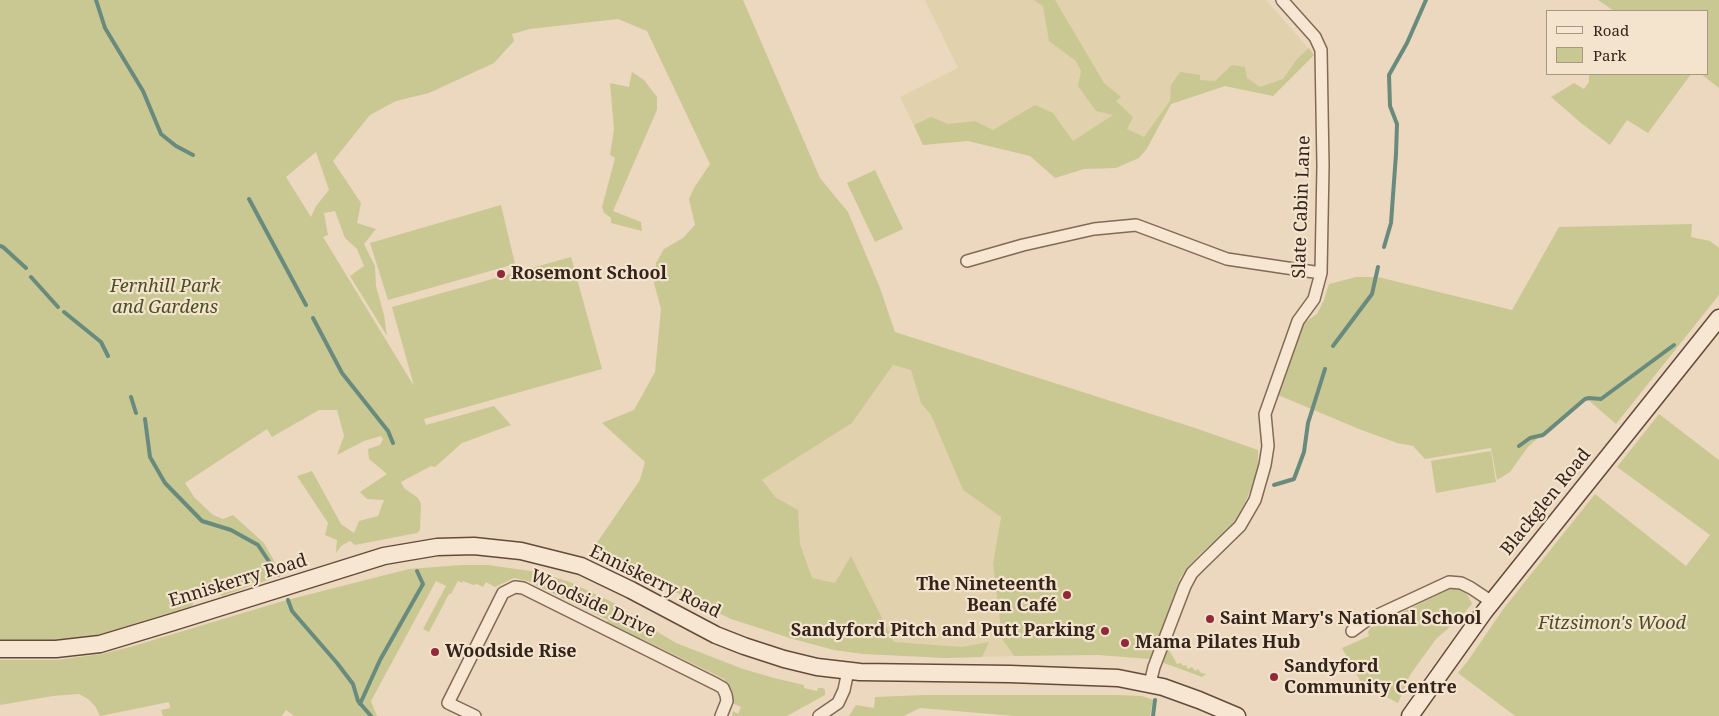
<!DOCTYPE html>
<meta charset="utf-8">
<style>
body{margin:0}
#map{position:relative;width:1719px;height:716px;overflow:hidden;background:#ecd8be;font-family:"Noto Serif",serif}
canvas{display:block}
.legend{position:absolute;left:1546px;top:10px;width:162px;height:65px;box-sizing:border-box;background:#f4e3cd;border:1px solid #a79786;margin:0;padding:6px 9px;list-style:none;font-size:15px;color:#33241c}
.legend li{display:flex;align-items:center;gap:10px;height:25px}
.legend b{width:25px;border:1px solid #a79786}
</style>
<div id="map">
<canvas width="1719" height="716"></canvas>
<ul class="legend">
<li><b style="height:6px;background:#f7e6d1"></b>Road</li>
<li><b style="height:14px;background:#c9c893"></b>Park</li>
</ul>
</div>
<script>
const c = document.querySelector('canvas').getContext('2d');
c.lineJoin = 'round';
function paint(path, color) {
  c.fillStyle = color;
  c.fill(path, 'evenodd');
}
function poly(rows) {
  const path = new Path2D();
  for (const r of rows) {
    path.moveTo(r[0], r[1]);
    for (let i = 2; i < r.length; i += 2) path.lineTo(r[i], r[i + 1]);
  }
  return path;
}
function trace(path, color, width, dash) {
  c.strokeStyle = color;
  c.lineWidth = width;
  c.lineCap = dash ? 'butt' : 'round';
  c.setLineDash(dash || []);
  c.stroke(path);
}
function label(font, color, halo, rows, align = 'center') {
  c.font = font + ' "Noto Serif",serif';
  c.lineWidth = 4.5;
  c.setLineDash([]);
  c.textBaseline = 'middle';
  c.strokeStyle = halo;
  c.fillStyle = color;
  for (const [text, x, y, turn = 0] of rows) {
    c.save();
    c.translate(x, y);
    c.rotate((+turn || 0) * Math.PI / 180);
    c.textAlign = isNaN(turn) ? turn : align;
    if (halo) c.strokeText(text, 0, 0);
    c.fillText(text, 0, 0);
    c.restore();
  }
}
paint(poly([
 [925,0,1266,0,1314,55,1273,96,1225,86,1171,104,1146,150,955,136,923,145,900,97,958,68],
 [893,365,911,370,921,403,931,415,963,490,1001,517,993,563,1002,639,1014,656,945,658,850,652,762,480,852,423]
]), '#e1d1ac');
paint(poly([
 [0,0,743,0,820,178,848,212,880,288,895,332,1192,427,1258,450,1258,470,1239,518,1229,529,1200,554,1188,567,1180,578,1152,658,1150,659,1098,655,1014,656,1002,639,993,563,1001,517,963,490,931,415,921,403,911,370,893,365,852,423,762,480,775,497,798,510,800,544,812,578,835,583,851,556,894,642,962,647,989,642,982,657,945,658,863,654,834,650,793,639,731,619,595,553,596,544,640,480,645,462,602,423,634,410,655,372,661,309,654,283,656,263,664,249,683,238,695,225,689,199,694,188,710,164,647,31,618,19,530,29,512,34,514,41,494,63,429,93,396,101,370,115,333,161,361,203,357,223,376,229,364,244,375,266,376,286,384,315,387,336,350,276,364,266,357,249,345,238,335,211,324,213,328,235,323,237,414,386,392,307,571,257,602,369,424,419,426,425,494,406,511,425,462,443,435,467,431,466,401,482,404,488,418,498,421,504,420,530,417,533,355,545,350,541,341,546,336,553,337,540,325,535,328,523,297,476,312,471,341,524,354,533,359,521,378,516,384,500,367,499,360,492,387,474,369,459,368,449,380,445,383,439,381,436,364,441,337,455,344,436,337,410,319,410,272,437,267,429,185,483,194,497,213,515,223,519,233,515,264,543,282,575,222,596,217,592,210,592,196,598,192,606,98,635,56,640,0,640],
 [316,152,329,190,316,206,311,217,286,177],
 [1034,0,1055,0,1104,83,1121,97,1116,101,1133,117,1127,129,1144,137,1170,101,1171,85,1180,72,1200,75,1200,80,1215,81,1232,65,1245,67,1247,78,1260,87,1283,79,1297,59,1309,48,1314,55,1273,96,1225,86,1171,104,1146,150,1139,158,1116,168,1084,169,1055,178,1030,156,968,141,923,145,914,125,931,117,948,124,975,121,993,130,1035,105,1053,113,1073,141,1113,115,1096,111,1078,86,1081,71,1076,61,1049,41,1043,6],
 [1598,0,1719,0,1719,88,1701,74,1708,74,1708,11,1614,11],
 [632,72,644,80,657,97,657,110,613,211,641,222,642,231,611,223,611,218,604,213,602,207,615,158,610,155,614,129,610,83,629,87],
 [1589,74,1691,74,1648,133,1627,120,1610,145,1581,123,1551,97,1574,83,1584,89,1589,82],
 [875,170,903,229,875,242,847,183],
 [501,205,515,264,388,300,370,243],
 [1692,224,1691,237,1710,241,1719,248,1719,295,1616,424,1586,398,1551,426,1528,447,1510,472,1497,480,1491,448,1425,459,1413,446,1397,443,1359,429,1278,395,1304,323,1317,314,1324,300,1329,284,1356,277,1378,277,1512,310,1559,227],
 [1659,414,1719,460,1719,716,1515,716,1458,673,1467,662,1504,608,1595,494,1686,566,1710,535,1617,467],
 [1491,451,1496,482,1436,493,1431,461],
 [461,565,488,565,537,572,570,582,618,605,636,619,676,643,743,669,774,678,804,685,804,688,817,691,818,688,823,688,825,690,825,695,787,716,732,716,733,711,738,714,741,707,732,703,732,692,724,679,607,622,608,620,528,581,514,578,495,587,486,582,483,587,477,584,473,585,463,581,462,583,458,581,451,594,449,594,429,632,423,629,446,586,436,581,371,701,377,716,294,716,286,710,282,716,163,716,161,710,170,708,169,702,100,716,95,706,88,699,79,694,53,696,0,705,0,660,56,660,102,654,130,647,283,601,409,569],
 [1455,588,1460,589,1467,594,1472,604,1460,618,1436,639,1410,675,1398,703,1362,684,1342,648,1369,636,1368,632,1370,628,1450,589],
 [1169,650,1177,664,1181,663,1183,666,1186,665,1188,669,1192,667,1195,671,1198,669,1201,673,1206,674,1202,677,1164,663,1162,661,1165,652],
 [924,695,1117,695,1142,696,1153,700,1150,716,1014,716,920,708,904,716,849,716,856,705,874,708,875,697]
]), '#c9c893');
trace(poly([
 [96,0,105,28,143,91,161,134,176,146,193,155],
 [249,199,306,305],
 [0,246,3,247,26,268],
 [1384,247,1391,223,1396,154,1397,124,1390,106,1389,75,1407,43,1426,0],
 [31,277,58,307],
 [64,312,101,342,108,356],
 [313,318,342,373,388,431,393,443],
 [1333,346,1372,294,1378,267],
 [131,397,136,413],
 [145,419,150,457,165,483,202,521,231,530,258,545,278,575],
 [1519,446,1530,438,1543,435,1585,399,1589,398,1601,399,1674,345],
 [1274,485,1294,479,1304,452,1308,423,1325,369],
 [288,600,292,611,337,663,353,684,358,701,371,716],
 [360,704,380,660,423,584,417,571],
 [1153,716,1155,700]
]), '#698b7e', 4);
const street = poly([
 [967,261,1023,245,1094,229,1136,225,1227,259,1321,273],
 [1352,631,1367,620,1449,582,1461,583,1471,588,1492,602],
 [1150,683,1154,667,1185,586,1192,573,1202,563,1240,526,1255,500,1265,465,1268,446,1265,414,1298,321,1314,299,1321,273,1323,166,1321,50,1315,37,1282,0],
 [475,716,448,703,503,593,515,587,523,588,716,684,723,688,726,695,727,701,721,716],
 [819,716,838,703,844,690,848,671]
]);
const secondary = poly([
 [0,649,56,649,100,644,173,622,384,556,437,547,474,546,521,551,581,566,631,590,716,635,744,646,784,659,817,667,860,672,1010,674,1118,678,1163,687,1199,700,1237,716],
 [1410,716,1484,612,1719,318]
]);
trace(street, '#836958', 14);
trace(secondary, '#654a3b', 19);
trace(street, '#f7e6d1', 11);
trace(secondary, '#f7e6d1', 16);
for (const [x, y, r, color] of [
 [501,274,5,"#902a39"],
 [1067,595,5,"#902a39"],
 [1210,619,5,"#902a39"],
 [1105,631,5,"#902a39"],
 [1125,643,5,"#902a39"],
 [435,652,5,"#902a39"],
 [1274,677,5,"#902a39"]
]) {
  const dot = new Path2D();
  dot.arc(x, y, r, 0, 2 * Math.PI);
  c.fillStyle = color;
  c.fill(dot);
  trace(dot, '#f4e3cd', 2);
}
label('18px', '#33241c', '#f4e3cd', [
 ["Slate Cabin Lane",1302,207,-88],
 ["Blackglen Road",1546,502,-51],
 ["Enniskerry Road",238,581,-17],
 ["Enniskerry Road",655,582,26],
 ["Woodside Drive",593,604,25]
]);
label('bold 18px', '#33241c', '#f4e3cd', [
 ["Rosemont School",511,274],
 ["The Nineteenth",1057,585,"right"],
 ["Bean Café",1057,606,"right"],
 ["Saint Mary's National School",1220,619],
 ["Sandyford Pitch and Putt Parking",1095,631,"right"],
 ["Mama Pilates Hub",1135,643],
 ["Woodside Rise",445,652],
 ["Sandyford",1284,667],
 ["Community Centre",1284,688]
], 'left');
label('italic 18px', '#4a4f23', '#f4e3cd', [
 ["Fernhill Park",165,287],
 ["and Gardens",165,308],
 ["Fitzsimon's Wood",1612,624]
]);
</script>
